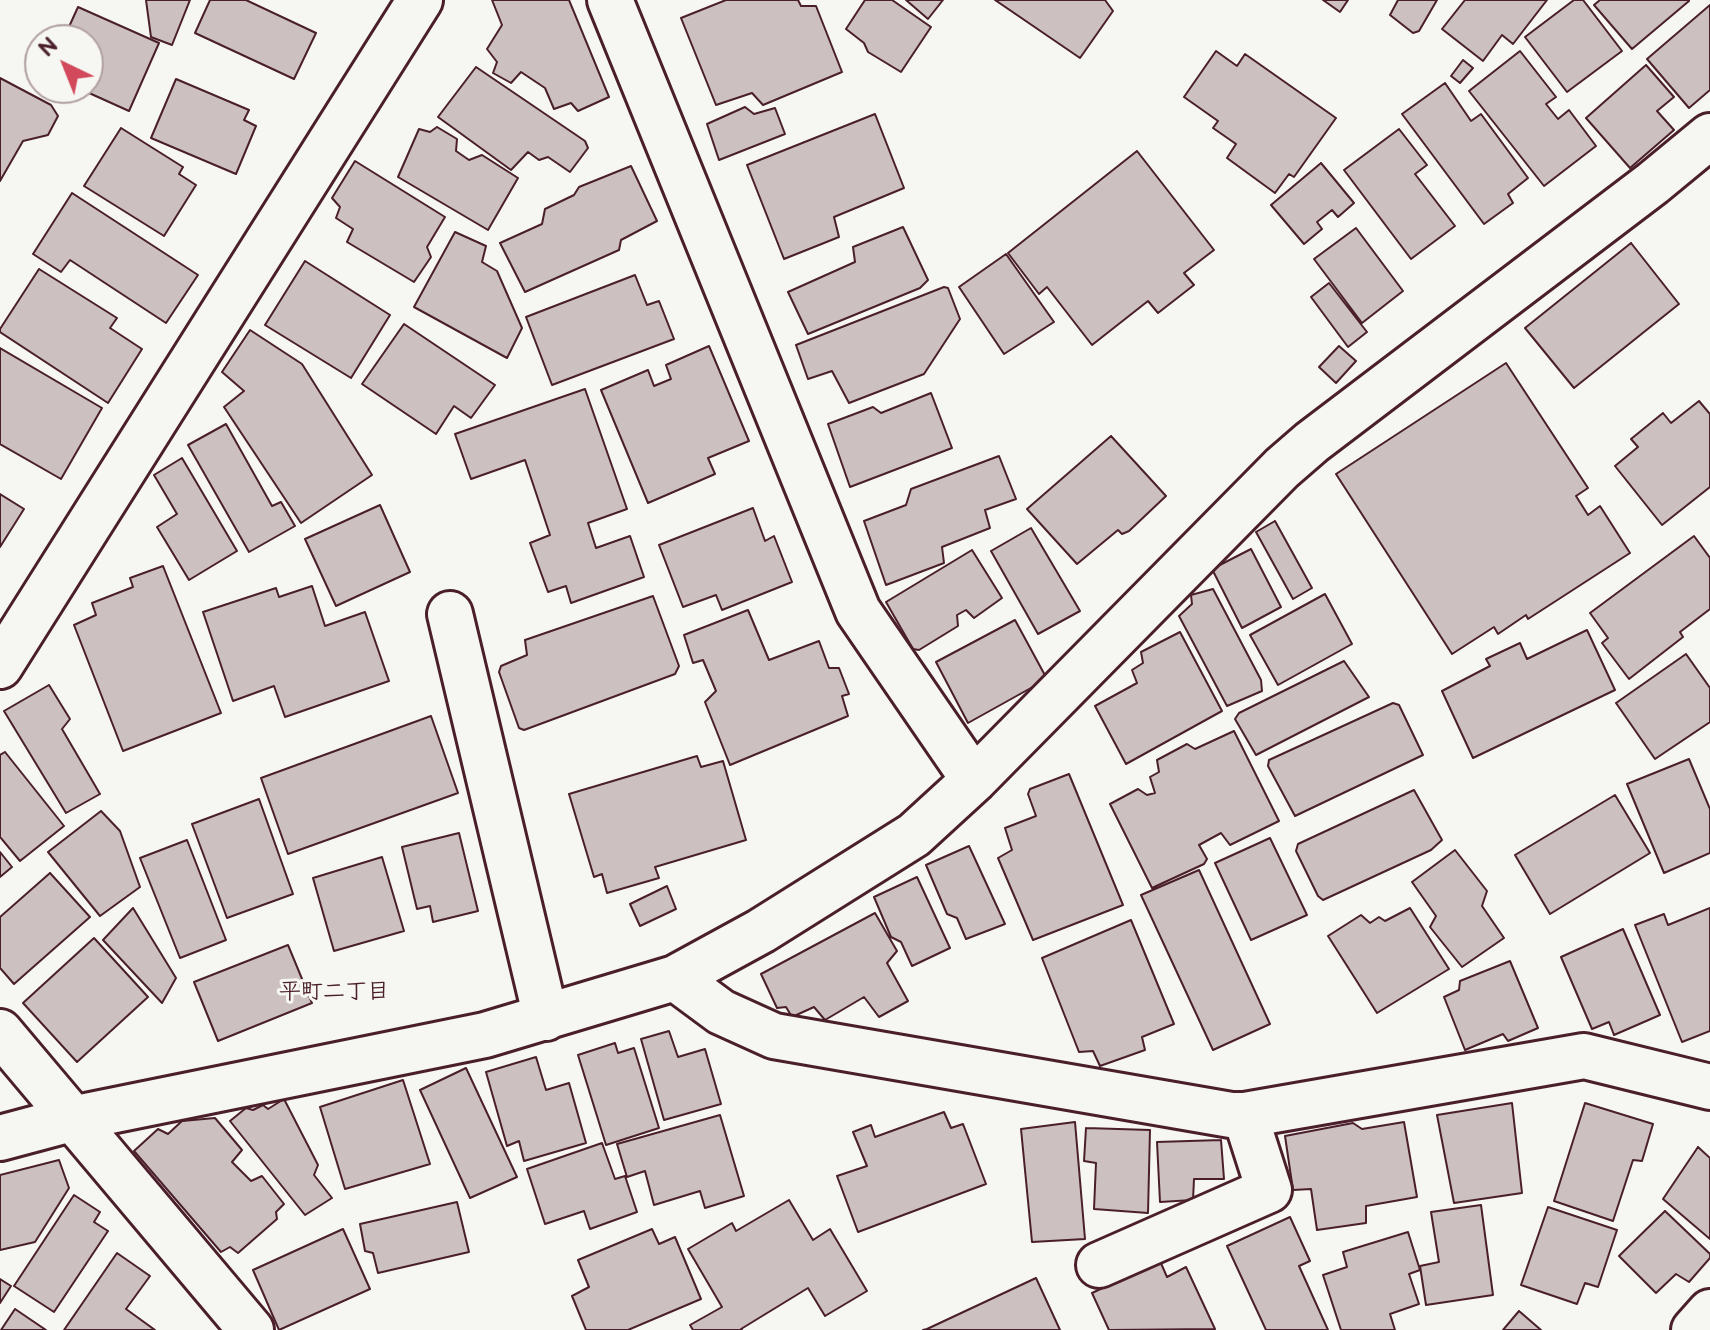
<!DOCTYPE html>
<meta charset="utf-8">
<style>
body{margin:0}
#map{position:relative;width:1710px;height:1330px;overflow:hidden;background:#f6f6f2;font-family:"Balsamiq Sans",sans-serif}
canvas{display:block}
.north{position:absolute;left:24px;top:24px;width:80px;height:80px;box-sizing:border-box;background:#f6f6f2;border:2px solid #b1a0a2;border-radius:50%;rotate:317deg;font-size:22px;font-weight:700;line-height:32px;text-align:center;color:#4a1f2b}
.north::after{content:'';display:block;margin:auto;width:28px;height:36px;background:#d1495b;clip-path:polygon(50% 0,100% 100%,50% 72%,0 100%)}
</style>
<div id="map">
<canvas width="1710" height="1330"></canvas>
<div class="north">N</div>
</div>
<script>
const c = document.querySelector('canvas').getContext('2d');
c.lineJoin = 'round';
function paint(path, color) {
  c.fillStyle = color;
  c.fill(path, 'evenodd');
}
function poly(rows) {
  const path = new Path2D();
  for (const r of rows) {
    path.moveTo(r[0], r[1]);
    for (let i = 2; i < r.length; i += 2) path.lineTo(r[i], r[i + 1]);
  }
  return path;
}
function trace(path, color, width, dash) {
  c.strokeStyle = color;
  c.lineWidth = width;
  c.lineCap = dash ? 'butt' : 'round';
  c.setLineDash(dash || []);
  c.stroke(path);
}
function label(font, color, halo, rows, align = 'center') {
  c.font = font + ' "Balsamiq Sans","Klee One",sans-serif';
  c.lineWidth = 6;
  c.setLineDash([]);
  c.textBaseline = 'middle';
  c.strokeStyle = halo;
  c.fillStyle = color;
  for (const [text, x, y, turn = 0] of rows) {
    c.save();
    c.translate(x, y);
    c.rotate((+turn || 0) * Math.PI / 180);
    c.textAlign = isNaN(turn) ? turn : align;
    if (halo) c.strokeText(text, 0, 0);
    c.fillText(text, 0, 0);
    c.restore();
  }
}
const building = poly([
 [146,0,190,0,172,45,151,37,146,0],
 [210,0,246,0,316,33,294,79,195,33,210,0],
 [492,0,569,0,609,97,578,111,571,103,554,109,545,88,521,72,511,83,493,73,497,62,487,49,502,25,492,0],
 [726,0,798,0,801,6,816,6,842,72,763,105,752,93,716,105,681,18,726,0],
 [865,0,892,0,931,27,901,72,868,52,864,43,846,29,865,0],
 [906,0,943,0,928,19,906,0],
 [995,0,1105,0,1113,11,1080,58,995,0],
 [1323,0,1348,0,1340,12,1323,0],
 [1398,0,1437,0,1419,31,1413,33,1390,15,1398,0],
 [1465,0,1547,0,1513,44,1502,35,1483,61,1442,29,1465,0],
 [1574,0,1583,0,1622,51,1567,92,1525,37,1574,0],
 [1600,0,1689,0,1689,1,1632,49,1594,5,1600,0],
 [1710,5,1710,90,1689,108,1647,59,1710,5],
 [78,7,159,43,129,111,78,88,88,88,88,40,63,40,78,7],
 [1216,51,1237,66,1245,54,1336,118,1294,177,1289,174,1275,193,1227,158,1236,144,1213,128,1218,121,1184,97,1216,51],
 [1520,51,1556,97,1546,104,1558,119,1569,110,1596,146,1544,186,1469,91,1520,51],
 [1463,60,1473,68,1460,83,1451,76,1463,60],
 [1646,65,1674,97,1657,111,1674,130,1630,168,1586,118,1646,65],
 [476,67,585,141,588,148,570,172,548,157,539,160,528,152,511,170,438,117,476,67],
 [0,78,51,105,58,116,48,135,23,141,0,181,0,78],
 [176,79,249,110,244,120,256,126,236,174,151,138,176,79],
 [1445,83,1471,121,1481,114,1528,178,1508,194,1513,203,1484,224,1402,114,1445,83],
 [745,107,754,114,775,108,785,134,719,160,707,124,745,107],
 [875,114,904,188,834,217,839,237,784,259,747,165,875,114],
 [437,127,457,139,456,151,469,160,482,155,518,178,488,230,398,177,419,129,430,132,437,127],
 [121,128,183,167,179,174,196,185,164,236,84,186,121,128],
 [1399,129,1427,165,1415,174,1455,226,1411,259,1344,170,1399,129],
 [1137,151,1214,250,1184,273,1194,285,1158,313,1148,301,1092,345,1047,287,1039,294,1008,253,1137,151],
 [355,161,445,217,427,247,431,257,414,282,347,242,353,229,336,218,340,207,332,198,355,161],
 [1321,163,1354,203,1338,217,1332,210,1317,222,1322,229,1304,244,1271,205,1321,163],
 [631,166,657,221,621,240,619,250,525,292,500,243,542,224,545,209,574,195,579,187,631,166],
 [72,193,198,275,166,323,70,260,61,272,33,254,72,193],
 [903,227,928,280,920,288,808,334,788,292,855,262,853,247,903,227],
 [1356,228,1403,291,1362,323,1314,259,1356,228],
 [455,232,486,246,482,262,497,271,522,328,507,358,414,307,455,232],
 [1631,243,1679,304,1574,388,1525,328,1631,243],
 [1006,254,1054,322,1004,354,959,287,1006,254],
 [305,261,390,315,351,378,265,325,305,261],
 [39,269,117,318,110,328,142,349,108,403,0,332,0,329,39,269],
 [635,275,647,305,659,301,674,339,552,385,526,317,635,275],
 [1329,283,1367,332,1348,347,1311,297,1329,283],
 [944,287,948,288,960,319,924,374,849,403,832,371,808,379,796,345,944,287],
 [404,324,495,385,471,418,454,406,436,434,362,384,404,324],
 [250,330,302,364,372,475,301,523,224,407,244,391,222,372,250,330],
 [709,346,749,441,708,458,715,474,648,503,601,390,648,370,654,386,671,379,666,365,709,346],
 [1339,346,1356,361,1336,383,1319,367,1339,346],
 [0,348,102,408,61,479,0,444,0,348],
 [1506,363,1588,488,1576,496,1588,515,1600,506,1630,553,1528,619,1526,615,1498,634,1494,627,1452,654,1336,474,1506,363],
 [585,389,627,509,588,523,596,548,630,536,644,577,571,603,566,586,548,592,530,543,550,535,525,460,471,479,455,434,585,389],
 [931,393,952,448,850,487,828,424,873,407,881,413,931,393],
 [1699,401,1710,414,1710,487,1662,525,1615,466,1638,447,1631,439,1663,413,1671,423,1699,401],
 [226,424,272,506,281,502,295,526,249,552,188,445,226,424],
 [1111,436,1166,496,1129,531,1122,534,1118,530,1077,564,1027,509,1111,436],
 [999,456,1016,499,985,510,990,528,942,547,944,563,886,585,864,521,906,505,911,489,999,456],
 [182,458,237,551,189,580,157,527,177,514,154,475,182,458],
 [0,494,24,509,0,547,0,494],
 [380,505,410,572,336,606,305,539,380,505],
 [753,508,765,541,774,536,792,582,722,610,716,595,683,607,659,545,753,508],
 [1275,521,1312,588,1293,599,1256,532,1275,521],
 [1031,528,1080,611,1038,634,991,551,1031,528],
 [1694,536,1710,558,1710,609,1680,632,1683,637,1629,679,1602,643,1608,638,1590,613,1694,536],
 [1251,549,1281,607,1242,628,1212,569,1251,549],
 [972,550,1002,598,974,618,966,610,957,615,958,626,919,650,913,649,886,602,972,550],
 [163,566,221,713,123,751,74,625,96,615,92,603,133,587,130,578,163,566],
 [312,586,325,626,365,612,389,681,285,717,274,686,233,701,203,612,276,588,279,597,312,586],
 [1213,589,1261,680,1262,691,1227,706,1179,616,1192,604,1191,595,1213,589],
 [1325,594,1352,644,1278,685,1250,635,1325,594],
 [653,596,679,666,675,674,524,730,519,728,499,672,501,666,527,655,525,640,653,596],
 [748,610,769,660,819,641,829,668,839,668,849,694,842,696,848,716,730,765,705,702,716,691,703,660,693,663,684,635,748,610],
 [1015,620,1047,679,968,723,936,662,1015,620],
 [1587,630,1615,690,1473,758,1442,691,1490,666,1486,659,1520,643,1527,659,1587,630],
 [1180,632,1222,711,1126,764,1095,706,1137,683,1132,670,1143,663,1141,652,1180,632],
 [1686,654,1710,688,1710,722,1655,759,1616,703,1686,654],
 [1344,661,1369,697,1256,755,1235,719,1239,713,1344,661],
 [49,685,70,719,62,729,100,794,66,813,4,711,49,685],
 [1393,703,1399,705,1423,755,1295,816,1268,766,1269,760,1393,703],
 [431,716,458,793,288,854,261,778,431,716],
 [1234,731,1279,821,1230,845,1221,833,1199,845,1207,859,1204,864,1152,888,1110,804,1138,789,1147,795,1155,793,1150,777,1159,772,1157,760,1187,744,1195,749,1234,731],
 [5,752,64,826,20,861,0,837,0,755,5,752],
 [697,756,701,767,723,761,746,840,655,867,659,878,607,893,602,874,594,877,569,794,697,756],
 [1689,759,1710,809,1710,853,1664,873,1627,784,1689,759],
 [1069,774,1123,905,1033,940,998,858,1012,850,1005,828,1036,816,1028,794,1030,789,1069,774],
 [1414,790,1442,840,1431,850,1323,900,1318,896,1296,851,1298,844,1414,790],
 [1615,795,1650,853,1550,914,1515,855,1615,795],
 [259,799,293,894,227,918,192,824,259,799],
 [101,811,120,831,140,887,100,916,48,852,101,811],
 [459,833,478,911,433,922,430,906,417,909,402,847,459,833],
 [1270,838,1307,915,1251,940,1215,863,1270,838],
 [187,840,226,940,180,958,140,858,187,840],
 [969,846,1005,924,966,939,957,918,947,914,926,865,969,846],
 [1455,850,1487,891,1482,906,1504,938,1462,967,1430,927,1436,916,1412,882,1455,850],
 [0,852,12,867,0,877,0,852],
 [382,857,404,931,334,951,313,878,382,857],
 [1199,870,1270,1024,1213,1050,1141,895,1199,870],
 [50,873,90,917,14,984,0,968,0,917,50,873],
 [917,877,950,948,912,966,901,942,891,937,874,897,917,877],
 [667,886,676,909,640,926,630,904,667,886],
 [133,908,176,978,162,1003,103,940,133,908],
 [1410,908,1449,969,1377,1013,1328,936,1361,915,1370,923,1379,917,1385,921,1410,908],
 [1710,908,1710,1031,1682,1042,1635,925,1664,914,1668,925,1710,908],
 [875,913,897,951,887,963,908,1001,879,1017,864,997,825,1020,814,1007,792,1017,786,1007,777,1008,761,974,875,913],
 [1131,920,1174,1024,1142,1037,1145,1050,1100,1066,1093,1051,1079,1052,1042,958,1131,920],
 [1623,929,1660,1015,1614,1035,1609,1022,1592,1029,1561,957,1623,929],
 [94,938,148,997,77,1062,23,1003,94,938],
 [288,945,312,1003,218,1041,194,982,288,945],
 [1510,961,1538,1028,1508,1041,1503,1034,1465,1050,1444,997,1459,990,1460,981,1510,961],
 [669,1031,678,1057,705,1049,721,1104,664,1120,641,1039,669,1031],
 [615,1043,618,1053,634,1048,659,1128,606,1145,578,1055,615,1043],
 [536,1057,546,1090,569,1083,586,1143,524,1161,519,1141,507,1146,486,1072,536,1057],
 [466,1068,517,1177,470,1198,420,1090,466,1068],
 [403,1080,430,1164,345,1189,320,1107,403,1080],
 [284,1099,318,1165,314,1175,332,1198,305,1215,230,1121,246,1108,253,1110,263,1105,268,1109,284,1099],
 [1512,1103,1522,1193,1454,1203,1437,1115,1512,1103],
 [1585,1103,1653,1124,1642,1161,1633,1160,1613,1221,1554,1201,1585,1103],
 [944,1112,951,1128,963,1124,986,1184,858,1232,837,1176,867,1166,853,1132,871,1125,875,1137,944,1112],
 [720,1115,744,1196,705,1208,700,1191,654,1205,645,1171,627,1177,617,1144,720,1115],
 [215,1118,242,1150,232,1162,251,1181,262,1176,284,1204,276,1212,277,1219,238,1253,230,1247,221,1252,134,1151,158,1129,168,1134,182,1121,215,1118],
 [1075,1122,1085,1239,1032,1242,1021,1129,1075,1122],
 [1404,1122,1417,1197,1366,1206,1366,1223,1317,1230,1311,1189,1293,1190,1285,1136,1353,1123,1362,1129,1404,1122],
 [1086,1128,1150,1130,1148,1213,1094,1209,1096,1163,1084,1161,1086,1128],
 [1221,1140,1224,1179,1194,1179,1193,1200,1160,1202,1157,1142,1221,1140],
 [602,1143,615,1179,625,1176,637,1212,590,1229,584,1211,545,1224,527,1169,602,1143],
 [1698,1147,1710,1158,1710,1239,1663,1199,1698,1147],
 [59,1160,69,1188,35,1242,0,1250,0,1175,59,1160],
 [74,1195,100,1212,94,1222,108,1231,54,1312,14,1286,74,1195],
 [789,1200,813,1240,830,1229,867,1291,825,1316,808,1288,741,1329,742,1330,693,1330,690,1325,722,1307,688,1249,732,1223,736,1231,789,1200],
 [457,1202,469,1252,378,1273,373,1253,365,1251,360,1224,457,1202],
 [1481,1205,1493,1295,1426,1305,1420,1266,1439,1262,1431,1212,1481,1205],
 [1548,1207,1617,1230,1598,1287,1585,1283,1577,1304,1521,1285,1548,1207],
 [1665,1211,1710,1254,1710,1258,1689,1282,1676,1274,1656,1293,1619,1256,1665,1211],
 [1290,1217,1310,1261,1299,1266,1328,1330,1266,1330,1227,1246,1290,1217],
 [343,1229,370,1289,279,1330,253,1270,343,1229],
 [652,1229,659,1244,675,1237,701,1299,628,1330,586,1330,572,1296,589,1287,578,1260,652,1229],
 [1408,1232,1420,1270,1409,1274,1419,1304,1390,1314,1395,1330,1341,1330,1323,1275,1347,1267,1343,1252,1408,1232],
 [117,1253,150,1276,126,1309,155,1330,64,1330,117,1253],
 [1160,1261,1167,1277,1186,1267,1215,1329,1109,1330,1092,1293,1160,1261],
 [1036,1278,1060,1330,923,1330,927,1329,1036,1278],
 [0,1279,11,1286,0,1303,0,1279],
 [15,1309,46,1330,1,1330,15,1309],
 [1519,1311,1541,1330,1503,1330,1519,1311]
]);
paint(building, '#ccc1c0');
trace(building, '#4a1f2b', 2);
const minor = poly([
 [610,0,858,611,974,780],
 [450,614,546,1018],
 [0,666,420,0],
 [675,978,721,1012,774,1036,1231,1115,1245,1115,1584,1056,1710,1087],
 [0,1032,251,1330],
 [0,1138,71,1119,485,1035,675,978,761,931,914,835,974,780,1282,468,1312,442,1653,183,1710,136],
 [1099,1265,1269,1190,1245,1115],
 [1694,1330,1710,1312]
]);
trace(minor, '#4a1f2b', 50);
trace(minor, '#f6f6f2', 44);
label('bold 22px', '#4a1f2b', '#f6f6f2', [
 ["平町二丁目",334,992]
]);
</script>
